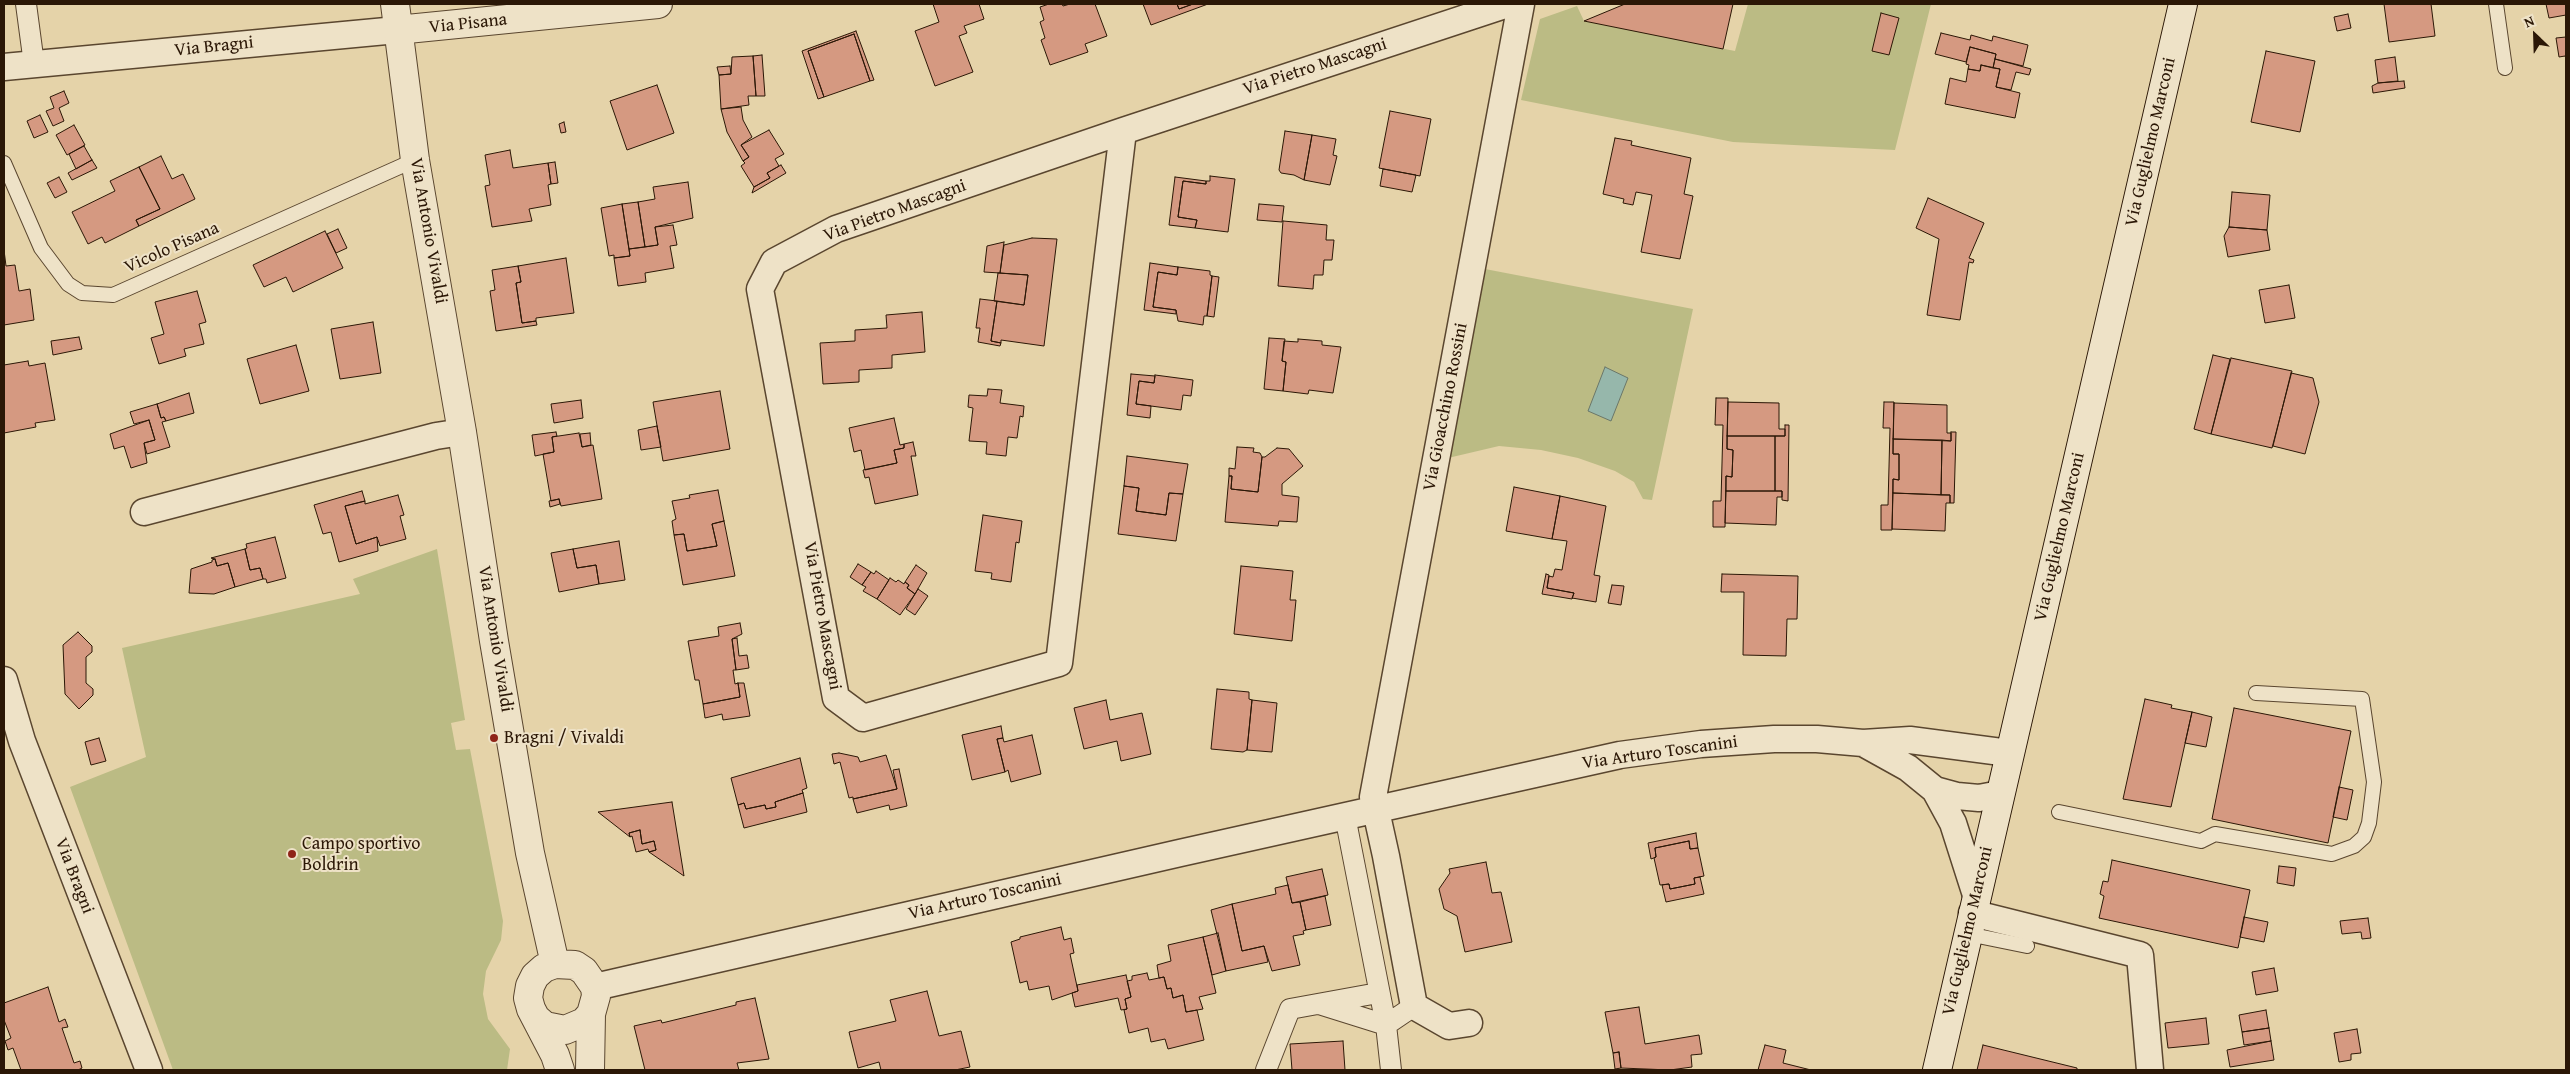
<!DOCTYPE html>
<style>
body{margin:0}
#map{position:relative;width:2570px;height:1074px;overflow:hidden;background:#e5d3a9;font-family:"Gentium Book Plus",serif}
canvas{display:block}
.frame{position:absolute;inset:0;border:5px solid #2b1706;pointer-events:none}
.north{position:absolute;left:2510px;top:10px;width:50px;height:50px;-webkit-text-stroke:4px #eee2c7;paint-order:stroke;rotate:336deg;font-size:14px;font-weight:700;line-height:20px;text-align:center;color:#2b1706}
.north::after{content:'';display:block;margin:auto;width:18px;height:22px;background:#2b1706;clip-path:polygon(50% 0,100% 100%,50% 72%,0 100%)}
</style>
<div id="map">
<canvas width="2570" height="1074"></canvas>
<div class="frame"></div>
<div class="north">N</div>
</div>
<script>
const c = document.querySelector('canvas').getContext('2d');
c.lineJoin = 'round';
function paint(path, color) {
  c.fillStyle = color;
  c.fill(path, 'evenodd');
}
function poly(rows) {
  const path = new Path2D();
  for (const r of rows) {
    path.moveTo(r[0], r[1]);
    for (let i = 2; i < r.length; i += 2) path.lineTo(r[i], r[i + 1]);
  }
  return path;
}
function trace(path, color, width, dash) {
  c.strokeStyle = color;
  c.lineWidth = width;
  c.lineCap = dash ? 'butt' : 'round';
  c.setLineDash(dash || []);
  c.stroke(path);
}
function label(font, color, halo, rows, align = 'center') {
  c.font = font + ' "Gentium Book Plus",serif';
  c.lineWidth = 4;
  c.setLineDash([]);
  c.textBaseline = 'middle';
  c.strokeStyle = halo;
  c.fillStyle = color;
  for (const [text, x, y, turn = 0] of rows) {
    c.save();
    c.translate(x, y);
    c.rotate((+turn || 0) * Math.PI / 180);
    c.textAlign = isNaN(turn) ? turn : align;
    if (halo) c.strokeText(text, 0, 0);
    c.fillText(text, 0, 0);
    c.restore();
  }
}
paint(poly([
 [1748,4,1931,4,1895,150,1733,142,1521,100,1540,19,1577,6,1584,21,1735,51],
 [1485,269,1693,309,1652,500,1643,499,1634,482,1615,471,1578,458,1541,450,1499,446,1448,458],
 [437,549,465,720,451,723,456,750,470,749,503,921,501,940,486,971,483,994,488,1019,510,1049,507,1070,173,1070,70,787,146,757,122,648,360,594,353,579]
]), '#bbbb84');
const water = poly([
 [1605,367,1628,378,1611,421,1588,411,1605,367]
]);
paint(water, '#96b7ab');
trace(water, '#6b7769', 1);
const building = poly([
 [933,4,979,4,984,19,964,26,967,33,959,36,973,72,935,86,915,31,939,22,933,4],
 [1049,4,1062,4,1063,6,1070,4,1095,4,1107,36,1085,44,1088,52,1050,65,1041,40,1045,38,1040,22,1044,20,1040,7,1049,4],
 [1143,4,1177,4,1179,9,1193,4,1208,4,1151,25,1143,4],
 [1177,4,1193,4,1179,9,1177,4],
 [1625,4,1733,4,1723,49,1584,21,1625,4],
 [2384,4,2431,4,2435,36,2389,42,2384,4],
 [2546,4,2566,4,2566,15,2549,18,2546,4],
 [1881,13,1899,18,1889,55,1872,51,1881,13],
 [2348,14,2351,28,2337,31,2334,17,2348,14],
 [856,31,874,80,870,81,854,34,808,51,824,97,818,99,802,51,856,31],
 [1941,33,1970,40,1971,35,1992,41,1993,36,2028,45,2023,66,1995,59,1996,54,1970,47,1966,62,1935,54,1941,33],
 [854,34,870,81,824,97,808,51,854,34],
 [2566,37,2566,58,2565,56,2559,57,2556,38,2566,37],
 [1970,47,1996,54,1993,68,1981,65,1980,71,1968,69,1969,65,1966,64,1970,47],
 [2266,51,2315,61,2300,132,2251,122,2266,51],
 [762,55,765,96,756,96,753,56,762,55],
 [753,56,756,96,748,96,749,105,721,109,719,75,731,74,732,57,753,56],
 [2395,57,2398,81,2378,83,2375,60,2395,57],
 [1995,59,2031,69,2029,75,2016,72,2011,90,1996,87,2000,69,1993,68,1995,59],
 [1981,65,2000,69,1996,87,2020,93,2015,118,1945,104,1950,78,1966,82,1968,69,1980,71,1981,65],
 [730,66,731,74,719,75,717,67,730,66],
 [2404,81,2405,88,2373,93,2372,86,2378,83,2404,81],
 [657,85,674,133,627,150,610,101,657,85],
 [64,91,69,103,59,108,64,121,53,126,46,111,54,108,50,97,64,91],
 [741,107,743,120,752,137,741,145,749,157,743,161,727,132,721,109,741,107],
 [1390,111,1431,119,1420,176,1379,168,1390,111],
 [40,115,48,132,34,138,27,121,40,115],
 [564,122,566,132,561,133,559,124,564,122],
 [74,125,85,145,67,155,56,135,74,125],
 [769,130,784,154,775,159,779,166,767,173,770,178,754,187,741,166,745,163,743,161,749,157,741,145,769,130],
 [1285,131,1312,135,1304,180,1294,175,1281,173,1279,170,1285,131],
 [1312,135,1336,139,1333,155,1337,156,1330,185,1304,180,1312,135],
 [1615,138,1632,141,1631,145,1691,158,1684,194,1693,196,1680,259,1641,252,1652,195,1636,192,1633,205,1623,203,1624,199,1603,194,1615,138],
 [84,146,92,160,76,169,69,154,84,146],
 [510,150,513,168,548,163,551,184,548,185,551,205,529,209,532,221,492,227,485,186,490,185,485,155,510,150],
 [161,156,172,179,183,174,195,199,139,226,136,220,160,209,139,167,161,156],
 [92,160,97,168,72,180,68,173,92,160],
 [555,162,558,183,551,184,548,163,555,162],
 [781,165,786,173,752,193,754,187,770,178,767,173,781,165],
 [139,167,160,209,136,220,139,226,105,243,102,237,88,244,72,212,115,191,110,181,139,167],
 [1383,169,1416,175,1412,192,1380,186,1383,169],
 [1210,176,1235,179,1228,232,1195,228,1197,220,1178,217,1183,181,1206,184,1206,181,1210,181,1210,176],
 [59,177,67,192,55,198,47,183,59,177],
 [1175,177,1206,181,1206,184,1183,181,1178,217,1197,220,1195,228,1169,225,1175,177],
 [688,182,693,218,655,227,658,245,645,247,638,202,655,199,653,187,688,182],
 [2232,192,2270,195,2267,230,2229,227,2232,192],
 [1928,198,1984,223,1969,258,1974,260,1973,263,1969,262,1960,320,1927,315,1939,239,1916,228,1928,198],
 [638,202,645,247,629,249,622,204,638,202],
 [622,204,630,256,614,258,614,255,609,256,601,208,622,204],
 [1259,204,1284,206,1282,222,1257,220,1259,204],
 [1283,221,1327,225,1326,240,1334,240,1332,260,1324,260,1323,275,1314,275,1313,289,1278,286,1283,221],
 [673,225,677,245,670,246,674,268,645,273,646,282,618,286,614,258,630,256,629,249,658,245,655,227,673,225],
 [2229,227,2267,230,2270,250,2228,257,2224,236,2229,227],
 [338,229,347,248,336,253,327,234,338,229],
 [325,231,343,268,293,292,286,277,264,287,253,265,325,231],
 [1032,238,1057,239,1044,346,1001,340,1001,343,991,341,997,301,1024,305,1028,275,1000,273,1004,245,1032,238],
 [1004,242,1000,273,984,272,987,246,1004,242],
 [4,250,6,266,15,265,19,291,30,289,34,320,4,325,4,250],
 [566,258,574,313,536,318,536,321,522,323,516,283,521,282,518,266,566,258],
 [1150,263,1178,267,1177,275,1158,272,1153,307,1176,310,1176,314,1144,310,1150,263],
 [518,266,521,282,516,283,522,323,536,321,537,325,496,331,490,291,495,290,492,270,518,266],
 [1178,267,1210,271,1210,275,1212,276,1207,316,1204,316,1203,325,1178,321,1176,310,1153,307,1158,272,1177,275,1178,267],
 [998,273,1028,275,1024,305,994,301,998,273],
 [1212,276,1219,277,1214,317,1207,316,1212,276],
 [2289,285,2295,318,2265,323,2259,290,2289,285],
 [197,291,206,322,199,324,204,344,184,349,186,356,159,364,151,338,164,334,155,302,197,291],
 [980,299,997,301,991,341,1001,343,1000,346,978,342,980,328,976,328,980,299],
 [922,312,925,352,892,355,892,368,859,370,859,382,823,384,820,343,855,341,855,330,887,328,886,315,922,312],
 [373,322,381,373,340,379,331,329,373,322],
 [79,337,82,349,53,355,51,341,79,337],
 [1269,338,1285,339,1282,361,1286,362,1283,391,1264,389,1269,338],
 [1298,339,1322,341,1322,345,1341,347,1333,393,1309,390,1308,394,1283,391,1286,362,1282,361,1284,341,1298,342,1298,339],
 [296,345,309,391,260,404,247,359,296,345],
 [2213,355,2230,359,2211,434,2194,429,2213,355],
 [2231,358,2292,371,2272,448,2211,434,2231,358],
 [28,361,29,366,45,363,55,420,35,423,36,427,4,433,4,365,28,361],
 [2291,373,2313,378,2319,402,2305,454,2273,446,2291,373],
 [1131,374,1155,376,1154,383,1139,381,1136,404,1151,406,1150,418,1127,415,1131,374],
 [1155,375,1193,380,1191,396,1183,395,1181,410,1136,404,1139,381,1154,383,1155,375],
 [988,389,1002,390,1000,403,1024,406,1023,417,1020,416,1017,438,1008,437,1006,456,986,454,987,442,969,441,973,408,968,407,969,395,987,396,988,389],
 [720,391,730,449,663,461,653,402,720,391],
 [189,393,194,413,166,421,164,417,161,418,157,404,189,393],
 [1716,398,1728,398,1727,449,1733,450,1732,477,1726,476,1725,527,1713,527,1713,501,1721,501,1723,425,1715,425,1716,398],
 [581,400,583,418,554,423,551,404,581,400],
 [1728,402,1779,403,1779,429,1785,429,1785,436,1727,436,1728,402],
 [1884,402,1894,402,1893,454,1899,454,1899,480,1893,479,1892,530,1881,530,1881,505,1888,505,1890,428,1883,428,1884,402],
 [1894,403,1947,405,1947,433,1951,433,1951,441,1893,439,1894,403],
 [157,404,161,418,164,417,166,421,162,422,170,447,147,454,144,443,155,440,149,420,134,424,130,412,157,404],
 [894,418,900,445,904,444,904,448,894,450,897,463,865,470,861,450,854,452,849,428,894,418],
 [149,420,155,440,144,443,147,463,131,468,124,446,114,449,110,434,149,420],
 [1785,425,1789,425,1788,501,1782,500,1782,491,1775,491,1775,436,1785,436,1785,425],
 [657,426,661,447,641,450,638,430,657,426],
 [556,432,557,436,552,437,554,452,535,456,532,435,556,432],
 [1951,432,1956,432,1954,503,1950,503,1950,495,1941,495,1942,440,1951,441,1951,432],
 [579,433,582,447,593,445,602,499,561,506,559,499,551,501,543,454,554,452,552,437,579,433],
 [590,433,591,445,582,447,580,434,590,433],
 [1727,436,1775,436,1775,491,1726,491,1726,476,1732,477,1733,450,1727,449,1727,436],
 [1893,439,1942,440,1941,495,1893,493,1893,479,1899,480,1899,454,1893,454,1893,439],
 [913,442,916,456,911,456,918,495,875,504,869,477,865,478,863,470,897,463,894,450,904,448,904,444,913,442],
 [1237,447,1254,448,1253,452,1260,453,1262,457,1258,492,1231,489,1232,476,1229,476,1229,468,1235,469,1237,447],
 [1277,448,1289,449,1303,466,1282,484,1282,495,1299,497,1297,522,1279,521,1278,526,1225,522,1229,476,1232,476,1231,489,1258,492,1262,457,1265,457,1277,448],
 [1127,456,1188,464,1183,494,1169,493,1166,515,1136,511,1139,488,1124,486,1127,456],
 [1124,486,1139,488,1136,511,1166,515,1169,493,1183,494,1176,541,1118,534,1124,486],
 [1514,487,1560,496,1552,539,1506,531,1514,487],
 [718,490,724,521,712,524,717,546,687,551,684,534,674,535,672,521,676,519,672,501,690,498,689,495,718,490],
 [362,491,365,501,345,506,356,544,377,537,378,551,339,562,331,532,323,534,314,505,362,491],
 [1726,491,1782,491,1782,497,1777,497,1776,525,1725,523,1726,491],
 [1893,493,1950,495,1950,503,1946,503,1945,531,1892,529,1893,493],
 [398,495,404,515,400,516,406,539,380,546,377,537,356,544,345,506,365,501,365,504,398,495],
 [1560,496,1606,506,1594,575,1600,576,1596,602,1572,598,1574,593,1547,588,1549,576,1553,577,1555,569,1562,570,1567,541,1552,539,1560,496],
 [559,499,560,504,550,507,549,501,559,499],
 [983,515,1022,521,1019,543,1016,542,1011,582,991,579,992,573,975,571,983,515],
 [724,521,735,576,683,585,674,535,684,534,687,551,717,546,712,524,724,521],
 [275,537,286,578,267,583,266,579,263,579,260,568,250,570,245,549,247,548,246,544,275,537],
 [619,541,625,580,599,584,596,565,577,568,573,549,619,541],
 [245,549,250,570,260,568,263,579,235,587,228,563,217,566,215,559,211,558,245,549],
 [573,549,577,568,596,565,599,584,559,592,551,553,573,549],
 [215,559,217,566,228,563,235,587,214,594,189,593,191,569,212,562,212,560,215,559],
 [858,564,871,572,862,585,850,577,858,564],
 [916,565,927,573,915,594,907,588,909,585,905,582,916,565],
 [1241,566,1293,571,1290,600,1296,600,1292,641,1234,634,1241,566],
 [876,571,889,580,877,599,863,591,866,587,862,585,871,572,874,574,876,571],
 [1546,574,1549,575,1547,588,1574,593,1572,599,1542,594,1546,574],
 [1722,574,1798,576,1797,619,1787,619,1786,656,1743,655,1744,592,1721,592,1722,574],
 [890,578,896,582,898,580,904,584,905,582,909,585,907,588,915,594,900,615,877,599,890,578],
 [1612,585,1624,586,1621,605,1608,603,1612,585],
 [918,589,928,596,915,615,906,609,918,589],
 [740,623,742,634,732,639,736,670,733,670,735,684,738,683,740,697,703,704,699,680,695,680,688,641,719,636,718,627,740,623],
 [78,632,92,646,92,652,86,657,86,683,93,689,93,695,79,709,65,694,63,645,78,632],
 [737,638,739,656,747,655,749,668,736,670,732,639,737,638],
 [738,683,744,683,750,716,723,720,722,714,705,718,703,704,740,697,738,683],
 [1217,689,1249,692,1249,699,1252,700,1247,750,1243,752,1211,749,1217,689],
 [2145,699,2172,705,2171,708,2192,712,2171,807,2123,799,2145,699],
 [1106,700,1110,720,1142,713,1151,754,1121,761,1117,741,1084,749,1074,708,1106,700],
 [1252,700,1277,703,1272,752,1247,750,1252,700],
 [2234,708,2351,731,2328,843,2212,819,2234,708],
 [2192,712,2212,717,2206,747,2185,743,2192,712],
 [1001,726,1003,738,997,739,1005,772,972,780,962,735,1001,726],
 [1032,735,1041,774,1011,782,1008,770,1005,772,997,739,1003,738,1004,742,1032,735],
 [99,738,106,761,91,765,85,742,99,738],
 [839,753,858,757,860,762,886,755,897,789,853,799,853,797,849,798,840,762,834,764,832,754,839,753],
 [800,758,807,788,802,790,803,793,775,802,776,807,766,809,765,805,746,809,744,803,738,805,731,778,800,758],
 [899,769,907,806,890,810,889,805,857,813,853,799,897,789,893,770,899,769],
 [2339,787,2353,790,2347,820,2333,817,2339,787],
 [803,793,807,812,744,828,738,805,744,803,746,809,765,805,766,809,776,807,775,802,803,793],
 [672,802,684,876,649,852,656,850,654,841,642,844,640,830,629,833,630,837,598,812,672,802],
 [640,830,642,844,654,841,656,850,649,852,648,849,636,852,632,836,630,837,629,833,640,830],
 [1696,833,1698,848,1690,849,1689,841,1655,848,1656,857,1651,859,1648,843,1696,833],
 [1689,841,1690,849,1698,848,1704,876,1694,878,1695,884,1670,889,1669,884,1660,885,1654,858,1656,857,1655,848,1689,841],
 [2112,860,2250,890,2238,948,2099,918,2104,896,2100,894,2103,881,2108,882,2112,860],
 [1486,862,1492,893,1501,892,1512,942,1465,952,1457,916,1444,909,1439,889,1450,873,1449,869,1486,862],
 [2279,866,2296,868,2294,886,2277,883,2279,866],
 [1322,869,1328,895,1292,903,1286,877,1322,869],
 [1700,877,1704,894,1666,902,1662,885,1669,884,1670,889,1695,884,1694,878,1700,877],
 [1288,885,1292,903,1300,902,1306,930,1303,931,1304,934,1293,936,1300,965,1272,971,1264,946,1242,951,1232,904,1276,894,1275,888,1288,885],
 [1325,896,1331,925,1306,930,1300,902,1325,896],
 [1232,904,1242,951,1264,946,1268,962,1226,971,1211,910,1232,904],
 [2244,917,2268,922,2264,942,2240,937,2244,917],
 [2368,918,2371,938,2362,939,2361,932,2342,934,2340,921,2368,918],
 [1061,927,1064,940,1071,938,1074,953,1070,954,1078,991,1052,1000,1049,986,1029,990,1027,981,1020,983,1011,942,1020,939,1020,937,1061,927],
 [1218,933,1226,971,1212,975,1203,937,1218,933],
 [1203,937,1216,993,1199,997,1203,1009,1186,1012,1183,995,1173,998,1171,988,1167,989,1164,977,1159,978,1157,965,1171,961,1168,945,1203,937],
 [2274,968,2278,991,2256,995,2252,972,2274,968],
 [1147,973,1149,980,1164,977,1167,989,1171,988,1173,998,1183,995,1186,1012,1197,1010,1204,1040,1168,1049,1165,1039,1151,1042,1148,1028,1129,1033,1124,1010,1127,1009,1125,999,1131,997,1127,981,1132,980,1132,976,1147,973],
 [1126,975,1131,997,1125,999,1127,1009,1121,1010,1118,998,1075,1007,1072,993,1078,991,1077,985,1126,975],
 [48,987,59,1022,65,1019,68,1027,62,1028,74,1063,80,1061,82,1068,78,1070,21,1070,13,1048,8,1050,5,1041,11,1038,4,1020,4,1003,48,987],
 [927,991,939,1036,961,1031,970,1067,955,1070,881,1070,879,1062,858,1068,849,1032,896,1021,890,1000,927,991],
 [755,998,769,1059,737,1063,739,1070,645,1070,634,1026,661,1020,662,1023,736,1005,736,1002,755,998],
 [1639,1007,1645,1044,1699,1035,1702,1054,1691,1055,1692,1067,1670,1070,1621,1068,1619,1052,1613,1053,1605,1012,1639,1007],
 [2266,1010,2269,1028,2242,1032,2239,1015,2266,1010],
 [2206,1018,2209,1044,2168,1048,2165,1023,2206,1018],
 [2269,1028,2271,1041,2244,1045,2242,1032,2269,1028],
 [2357,1029,2361,1053,2351,1054,2351,1060,2339,1062,2334,1033,2357,1029],
 [1343,1041,1345,1070,1292,1070,1290,1044,1343,1041],
 [2271,1041,2274,1060,2230,1067,2227,1050,2271,1041],
 [1765,1045,1786,1050,1783,1063,1811,1070,1758,1070,1765,1045],
 [1983,1045,2077,1068,2077,1070,1977,1070,1983,1045],
 [1619,1052,1621,1068,1615,1069,1613,1053,1619,1052]
]);
paint(building, '#d59981');
trace(building, '#2b1706', 1);
const service = poly([
 [2496,4,2505,68],
 [4,163,41,248,68,284,82,293,113,295,415,160],
 [2059,812,2201,841,2215,834,2332,854,2354,846,2364,837,2369,823,2374,782,2362,699,2256,693],
 [1968,934,2027,946]
]);
const pedestrian = poly([
 [26,4,34,64],
 [1345,816,1386,1025],
 [1319,1004,1386,1025],
 [1266,1070,1290,1009,1378,993],
 [1391,1070,1386,1025,1414,1006]
]);
const minor = poly([
 [4,67,397,30],
 [1123,131,1059,663,863,718,836,698,760,289,774,262,836,229,1123,131,1508,4],
 [144,512,436,436,462,432],
 [4,680,22,741,149,1070],
 [1863,743,1910,740,2009,753],
 [1935,790,1953,823,1976,895],
 [1972,913,2140,955,2150,1070],
 [595,987,1180,853,1620,755,1701,744,1774,739,1817,739,1863,743,1908,768,1935,790,1957,796,1979,798,2000,794],
 [1469,1023,1449,1026,1414,1006,1386,856,1373,797,1521,4]
]);
const tertiary = poly([
 [395,4,415,160,462,432,494,641,530,853,555,964],
 [397,30,658,4],
 [537,1019,545,1026,565,1030,584,1022,591,1014,596,996,595,987,584,971,575,965,555,964,544,968,535,976,530,986,528,998,531,1009,555,1055,560,1070],
 [590,1070,591,1014]
]);
const secondary = poly([
 [1937,1070,2183,4]
]);
trace(service, '#5a462f', 16);
trace(pedestrian, '#5a462f', 22);
trace(minor, '#5a462f', 29);
trace(tertiary, '#5a462f', 30);
trace(secondary, '#2b1706', 30);
trace(service, '#eee2c7', 14);
trace(pedestrian, '#eee2c7', 20);
trace(minor, '#eee2c7', 26);
trace(tertiary, '#eee2c7', 28);
trace(secondary, '#eee2c7', 28);
for (const [x, y, r, color] of [
 [494,738,5,"#8f2418"],
 [292,854,5,"#8f2418"]
]) {
  const dot = new Path2D();
  dot.arc(x, y, r, 0, 2 * Math.PI);
  c.fillStyle = color;
  c.fill(dot);
  trace(dot, '#eee2c7', 2);
}
label('18px', '#2b1706', '#eee2c7', [
 ["Via Pisana",468,24,-6],
 ["Via Bragni",214,47,-6],
 ["Via Pietro Mascagni",1315,67,-18],
 ["Via Guglielmo Marconi",2151,142,-77],
 ["Via Pietro Mascagni",895,211,-20],
 ["Via Antonio Vivaldi",428,231,80],
 ["Vicolo Pisana",172,248,-24],
 ["Via Gioacchino Rossini",1446,407,-79],
 ["Via Guglielmo Marconi",2060,537,-77],
 ["Via Pietro Mascagni",822,616,80],
 ["Via Antonio Vivaldi",495,639,81],
 ["Via Arturo Toscanini",1660,753,-8],
 ["Via Bragni",74,876,69],
 ["Via Arturo Toscanini",985,897,-13],
 ["Via Guglielmo Marconi",1968,931,-77]
]);
label('18px', '#2b1706', '#eee2c7', [
 ["Bragni / Vivaldi",504,738],
 ["Campo sportivo",302,844],
 ["Boldrin",302,865]
], 'left');
</script>
